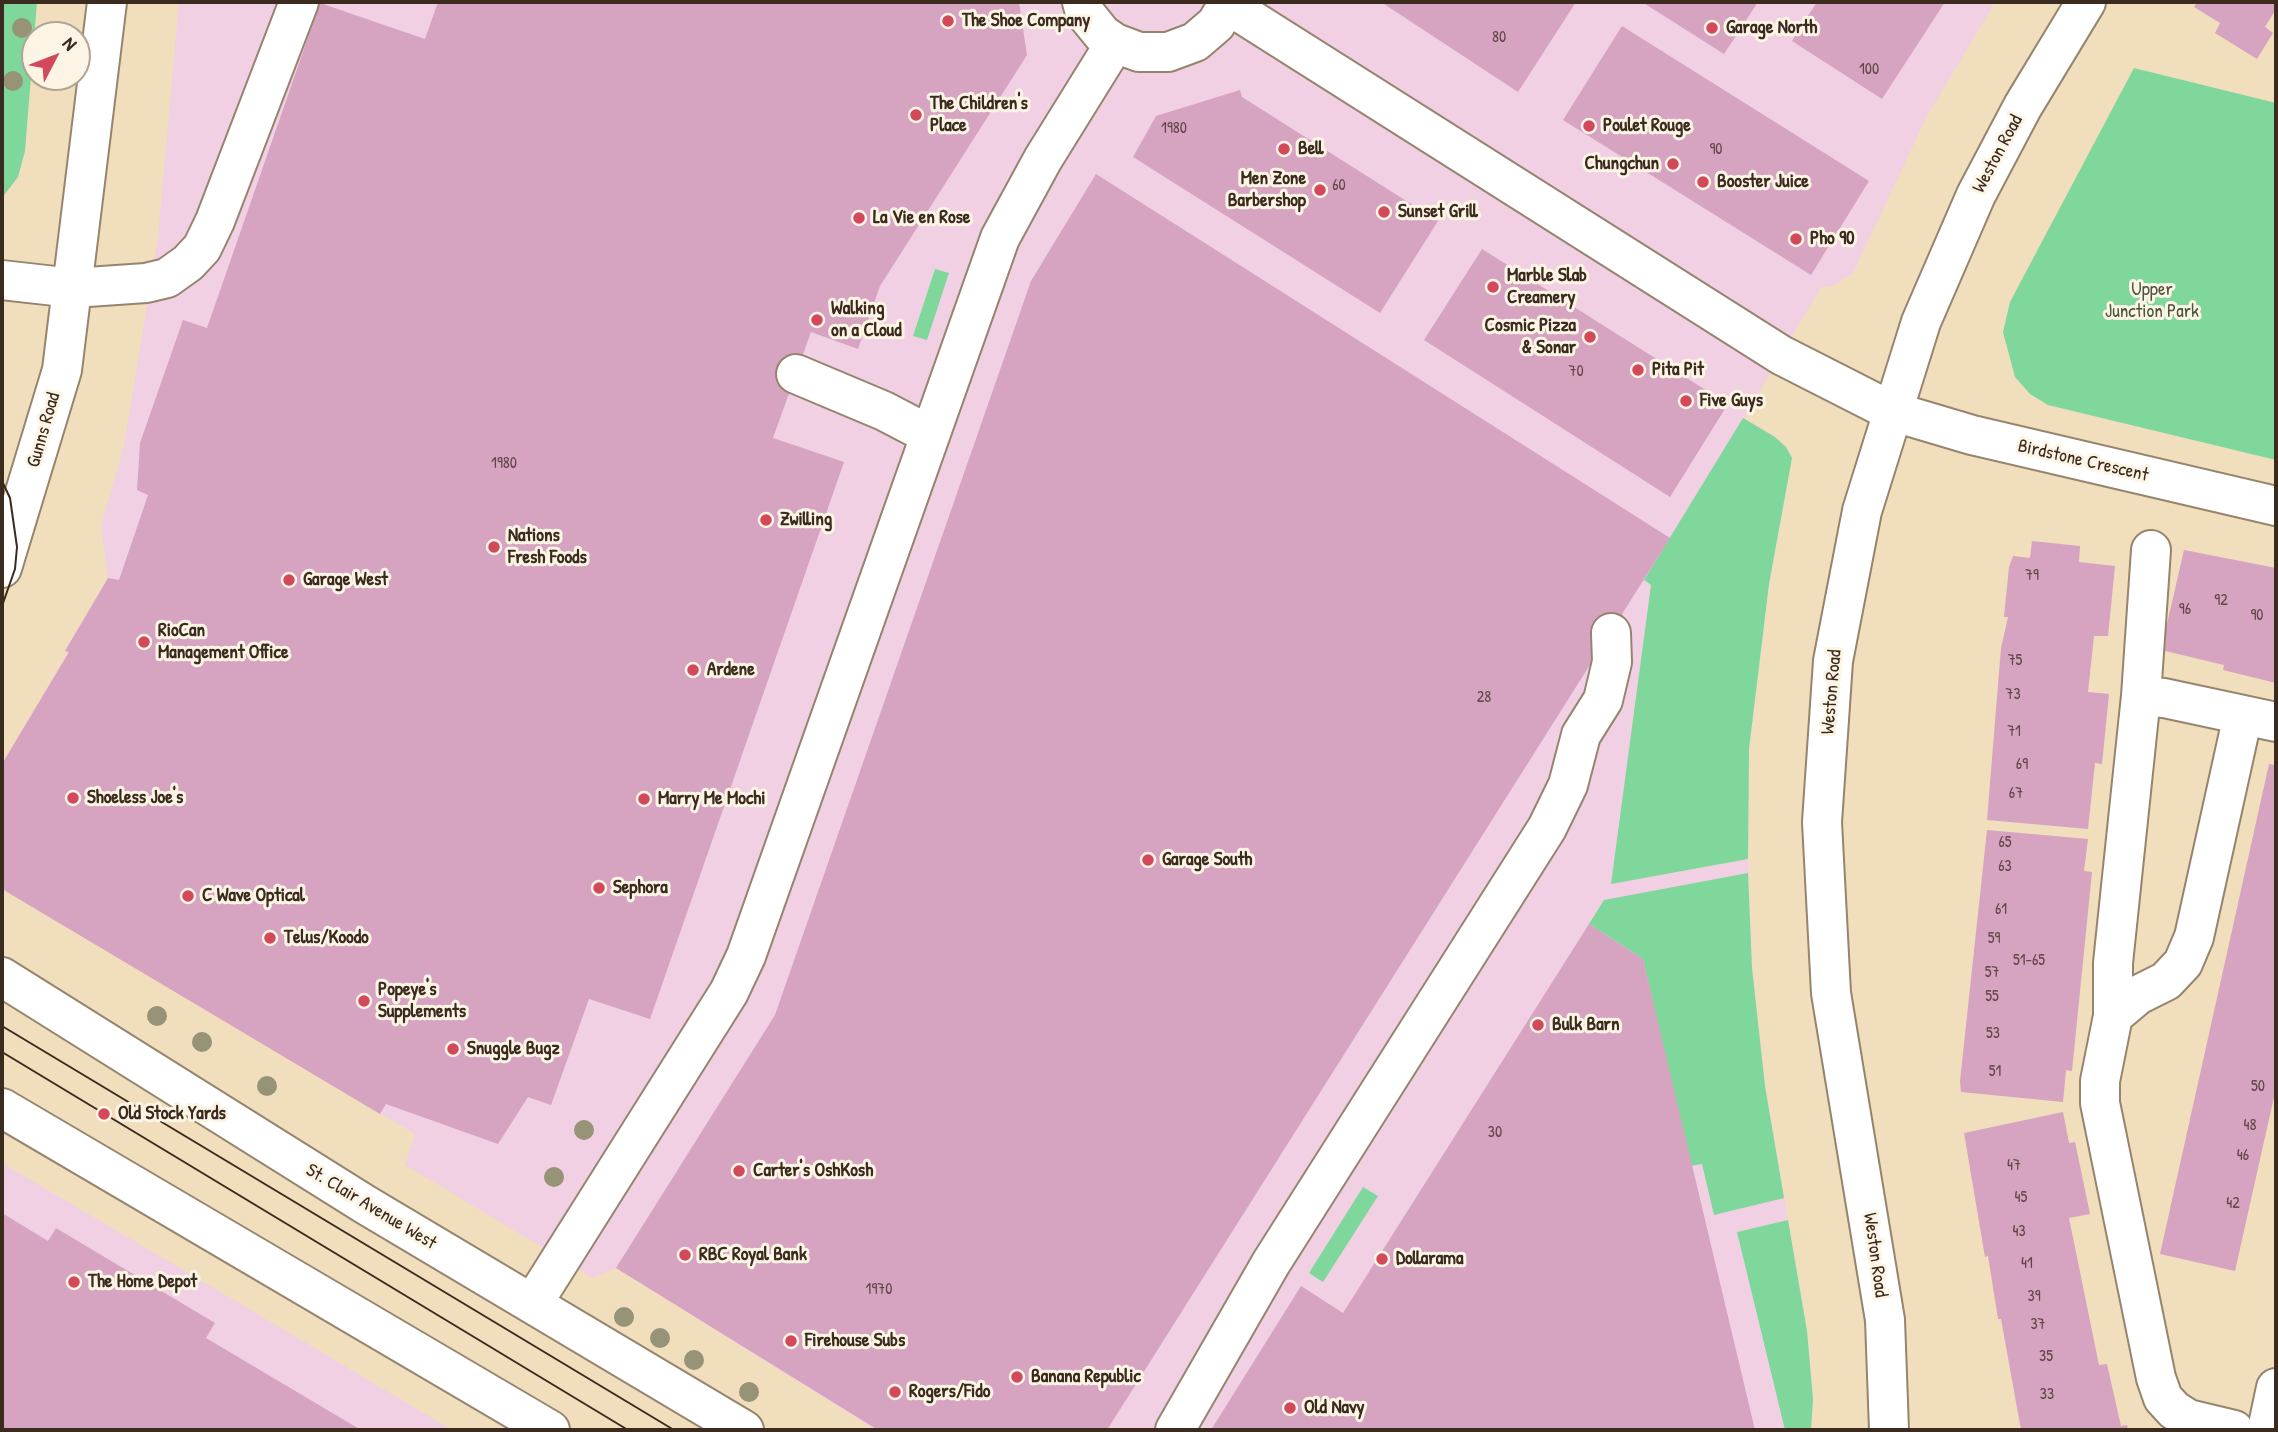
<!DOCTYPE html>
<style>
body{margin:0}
#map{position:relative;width:2278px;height:1432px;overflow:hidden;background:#f0debd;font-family:"Patrick Hand",sans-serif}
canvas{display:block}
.frame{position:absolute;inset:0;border:4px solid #3b2a1e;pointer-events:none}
.north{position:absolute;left:21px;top:21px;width:70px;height:70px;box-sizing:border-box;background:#fcf5e5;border:2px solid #afa495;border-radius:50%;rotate:48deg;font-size:19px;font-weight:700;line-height:28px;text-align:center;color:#3b2a1e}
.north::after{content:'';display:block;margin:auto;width:24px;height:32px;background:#d1495b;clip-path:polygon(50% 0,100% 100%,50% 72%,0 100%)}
</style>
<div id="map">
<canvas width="2278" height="1432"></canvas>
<div class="frame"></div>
<div class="north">N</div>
</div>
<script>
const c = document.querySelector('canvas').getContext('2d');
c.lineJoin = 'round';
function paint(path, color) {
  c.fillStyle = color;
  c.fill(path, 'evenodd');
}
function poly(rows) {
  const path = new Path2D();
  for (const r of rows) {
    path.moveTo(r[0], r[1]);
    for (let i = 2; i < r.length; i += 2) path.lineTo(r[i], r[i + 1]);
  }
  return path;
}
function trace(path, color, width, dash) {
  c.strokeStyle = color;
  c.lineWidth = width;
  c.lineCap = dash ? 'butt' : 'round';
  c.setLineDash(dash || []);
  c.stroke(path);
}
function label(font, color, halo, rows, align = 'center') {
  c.font = font + ' "Patrick Hand",sans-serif';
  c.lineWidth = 6;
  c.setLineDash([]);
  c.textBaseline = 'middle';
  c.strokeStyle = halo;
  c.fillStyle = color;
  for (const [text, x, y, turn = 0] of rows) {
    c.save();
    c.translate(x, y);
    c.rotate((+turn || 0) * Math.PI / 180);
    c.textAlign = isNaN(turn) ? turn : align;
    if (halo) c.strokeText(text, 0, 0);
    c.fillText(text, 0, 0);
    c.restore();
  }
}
paint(poly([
 [179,2,1995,2,1928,114,1853,273,1833,286,1821,287,1744,418,1775,437,1786,447,1792,458,1769,584,1749,749,1748,859,1752,968,1765,1086,1807,1331,1813,1399,1811,1430,876,1430,616,1268,593,1278,405,1165,415,1134,2,889,2,764,68,653,65,651,108,578,101,526,124,446,158,237],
 [2,1163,234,1300,452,1430,2,1430]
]), '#f1d0e4');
paint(poly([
 [2,2,37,2,25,151,18,177,2,198],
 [2134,68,2276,103,2276,460,2048,405,2030,394,2015,377,2003,332,2010,302],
 [935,269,949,273,927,340,913,336],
 [1743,418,1775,437,1786,447,1792,458,1769,584,1749,749,1748,859,1611,884,1651,585,1644,580],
 [1748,873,1752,968,1765,1086,1784,1198,1714,1215,1702,1164,1691,1166,1643,959,1589,924,1604,900],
 [1363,1187,1378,1196,1323,1282,1309,1273],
 [1788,1220,1807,1331,1813,1399,1811,1430,1785,1430,1737,1232]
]), '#7fd79c');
paint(poly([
 [438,2,1019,2,1027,55,880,286,858,349,811,332,773,438,844,462,650,1019,589,999,551,1105,528,1097,498,1144,386,1104,380,1114,2,889,2,764,69,652,65,651,108,578,119,580,148,495,137,490,140,443,183,320,207,328,320,3,425,39],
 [1381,2,1576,2,1518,92],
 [1642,2,1758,2,1724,54],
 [1817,2,1945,2,1882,99,1792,41],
 [2197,2,2276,2,2276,9,2265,27,2273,33,2257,59,2215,33,2220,23,2194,7],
 [1622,26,1869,181,1811,275,1563,120],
 [1240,90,1242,97,1438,221,1380,313,1133,157,1156,116],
 [1096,174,1670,538,1107,1430,878,1430,616,1268,775,1015,1031,281],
 [1482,249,1728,404,1670,497,1424,340],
 [2032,541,2080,546,2079,562,2115,566,2108,636,2094,636,2088,692,2109,694,2102,764,2095,763,2088,829,1987,820,2001,648,2008,617,2004,617,2009,567,2013,556,2030,558],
 [2184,550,2276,568,2276,683,2223,670,2224,665,2161,650],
 [2269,764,2276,765,2276,1088,2235,1271,2160,1254],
 [1987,830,2088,839,2084,871,2092,872,2072,1071,2066,1070,2063,1102,1961,1092,1960,1081],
 [1589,924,1643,959,1755,1430,1211,1430,1301,1286,1343,1313],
 [2063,1112,2069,1143,2075,1142,2090,1214,2069,1218,2099,1365,2107,1364,2121,1426,2127,1425,2128,1430,2021,1430,2001,1319,1998,1319,1988,1256,1985,1257,1964,1133],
 [2,1213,48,1241,56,1228,215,1323,206,1338,361,1430,2,1430]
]), '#d6a3c1');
const minor = poly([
 [1082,2,1085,13,1102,34,1115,43,1139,52,1168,52,1195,42,1216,24,1229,2],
 [1228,5,1781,355,1891,411,1972,435,2276,506],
 [2,280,73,288,146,283,167,278,188,263,202,248,215,221,299,2],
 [796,374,884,411,930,435],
 [2151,550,2141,696,2113,963,2113,1016,2100,1081,2100,1103,2156,1378,2163,1398,2174,1410,2188,1419,2234,1430],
 [2,568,62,370,107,2],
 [2141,696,2164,698,2276,722],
 [2113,1016,2138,995,2166,981,2183,963,2194,937,2243,715],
 [533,1303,729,992,746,956,1000,238,1043,159,1115,43],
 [1175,1430,1271,1263,1547,828,1568,785,1581,735,1603,700,1612,662,1611,633],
 [2267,1430,2276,1388]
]);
const major = poly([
 [2,977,366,1205,744,1430],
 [2,1108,550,1430],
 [1889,1430,1885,1320,1831,993,1822,822,1833,661,1862,511,1921,322,1976,195,2023,106,2086,2]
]);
trace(minor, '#96846e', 42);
trace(major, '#96846e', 42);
trace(minor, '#fff', 38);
trace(major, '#fff', 38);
trace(poly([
 [2,481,10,498,17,547,15,569,2,606],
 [2,1026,674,1430],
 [2,1052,628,1430]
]), '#3b2a1e', 2);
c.fillStyle = '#969377';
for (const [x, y] of [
 [22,28],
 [13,81],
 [157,1016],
 [202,1042],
 [267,1086],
 [584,1130],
 [554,1177],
 [624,1317],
 [660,1338],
 [694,1360],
 [749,1392]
]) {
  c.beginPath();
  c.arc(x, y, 10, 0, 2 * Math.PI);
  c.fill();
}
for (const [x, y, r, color] of [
 [948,21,7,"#d1495b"],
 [1712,28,7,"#d1495b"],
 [916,115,7,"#d1495b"],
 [1589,126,7,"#d1495b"],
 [1284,149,7,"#d1495b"],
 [1673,164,7,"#d1495b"],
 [1703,182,7,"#d1495b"],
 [1320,190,7,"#d1495b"],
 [1384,212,7,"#d1495b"],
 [859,218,7,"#d1495b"],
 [1796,239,7,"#d1495b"],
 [1493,287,7,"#d1495b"],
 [817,320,7,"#d1495b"],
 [1590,337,7,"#d1495b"],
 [1638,370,7,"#d1495b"],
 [1686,401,7,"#d1495b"],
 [766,520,7,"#d1495b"],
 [494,547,7,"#d1495b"],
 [289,580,7,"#d1495b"],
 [144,642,7,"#d1495b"],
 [693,670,7,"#d1495b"],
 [73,798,7,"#d1495b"],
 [644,799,7,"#d1495b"],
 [1148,860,7,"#d1495b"],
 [599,888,7,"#d1495b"],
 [188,896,7,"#d1495b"],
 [270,938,7,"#d1495b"],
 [364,1001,7,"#d1495b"],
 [1538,1025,7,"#d1495b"],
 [453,1049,7,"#d1495b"],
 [104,1114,7,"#d1495b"],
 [739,1171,7,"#d1495b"],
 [685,1255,7,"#d1495b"],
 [1382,1259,7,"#d1495b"],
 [74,1282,7,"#d1495b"],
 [791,1341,7,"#d1495b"],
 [1017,1377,7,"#d1495b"],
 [895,1392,7,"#d1495b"],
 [1290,1408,7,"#d1495b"]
]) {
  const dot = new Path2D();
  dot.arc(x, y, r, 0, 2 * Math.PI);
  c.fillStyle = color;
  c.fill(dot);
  trace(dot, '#fcf5e5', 2.5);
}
label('16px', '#624847', null, [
 ["80",1499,38],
 ["100",1869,70],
 ["1980",1174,129],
 ["90",1716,150],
 ["60",1339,186],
 ["70",1576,372],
 ["1980",504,464],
 ["79",2032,576],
 ["92",2221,601],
 ["96",2185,610],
 ["90",2257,616],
 ["75",2015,661],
 ["73",2013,695],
 ["28",1484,698],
 ["71",2014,732],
 ["69",2022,765],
 ["67",2016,794],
 ["65",2005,843],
 ["63",2005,867],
 ["61",2001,910],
 ["59",1994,939],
 ["51-65",2029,961],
 ["57",1992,973],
 ["55",1992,997],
 ["53",1993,1034],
 ["51",1995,1072],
 ["50",2258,1087],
 ["48",2250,1126],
 ["30",1495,1133],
 ["46",2243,1156],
 ["47",2014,1166],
 ["45",2021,1198],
 ["42",2233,1204],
 ["43",2019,1232],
 ["41",2027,1264],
 ["1970",879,1290],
 ["39",2034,1297],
 ["37",2038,1325],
 ["35",2046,1357],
 ["33",2047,1395]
]);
label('bold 19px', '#3b2a1e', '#fcf5e5', [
 ["The Shoe Company",962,21],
 ["Garage North",1726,28],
 ["The Children's",930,104],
 ["Place",930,126],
 ["Poulet Rouge",1603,126],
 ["Bell",1298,149],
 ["Chungchun",1659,164,"right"],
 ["Men Zone",1306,179,"right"],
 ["Barbershop",1306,201,"right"],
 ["Booster Juice",1717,182],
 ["Sunset Grill",1398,212],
 ["La Vie en Rose",873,218],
 ["Pho 90",1810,239],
 ["Marble Slab",1507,276],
 ["Creamery",1507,298],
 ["Walking",831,309],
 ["on a Cloud",831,331],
 ["Cosmic Pizza",1576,326,"right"],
 ["& Sonar",1576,348,"right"],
 ["Pita Pit",1652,370],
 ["Five Guys",1700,401],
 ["Zwilling",780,520],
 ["Nations",508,536],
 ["Fresh Foods",508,558],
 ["Garage West",303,580],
 ["RioCan",158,631],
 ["Management Office",158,653],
 ["Ardene",707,670],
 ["Shoeless Joe's",87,798],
 ["Marry Me Mochi",658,799],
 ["Garage South",1162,860],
 ["Sephora",613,888],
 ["C Wave Optical",202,896],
 ["Telus/Koodo",284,938],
 ["Popeye's",378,990],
 ["Supplements",378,1012],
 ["Bulk Barn",1552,1025],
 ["Snuggle Bugz",467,1049],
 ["Old Stock Yards",118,1114],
 ["Carter's OshKosh",753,1171],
 ["RBC Royal Bank",699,1255],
 ["Dollarama",1396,1259],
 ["The Home Depot",88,1282],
 ["Firehouse Subs",805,1341],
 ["Banana Republic",1031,1377],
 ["Rogers/Fido",909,1392],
 ["Old Navy",1304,1408]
], 'left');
label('19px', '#3b2a1e', '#fcf5e5', [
 ["Weston Road",1998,154,-62],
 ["Gunns Road",44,430,-74],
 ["Birdstone Crescent",2083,461,13],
 ["Weston Road",1832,692,-85],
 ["St. Clair Avenue West",371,1207,31],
 ["Weston Road",1875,1255,82]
]);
label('19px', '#4c553e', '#fcf5e5', [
 ["Upper",2152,290],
 ["Junction Park",2152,312]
]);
</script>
